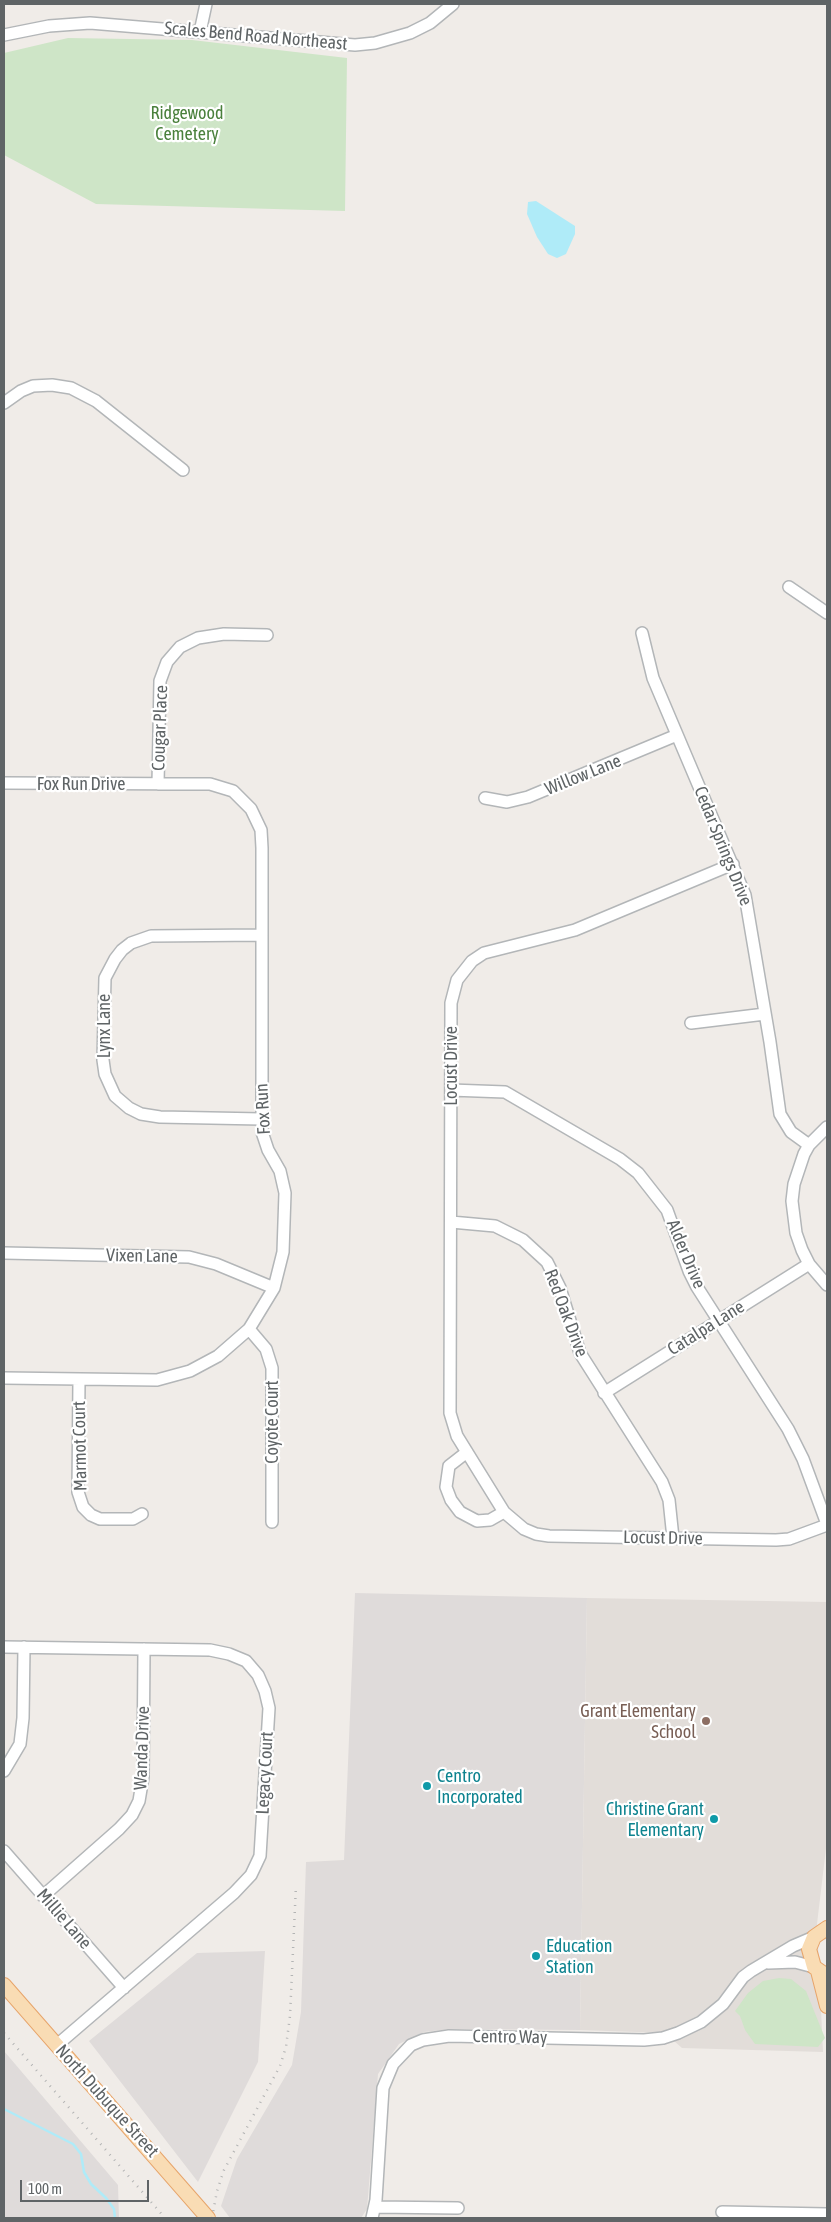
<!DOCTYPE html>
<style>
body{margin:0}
#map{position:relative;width:831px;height:2222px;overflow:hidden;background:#f0ece8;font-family:"Asap Condensed",sans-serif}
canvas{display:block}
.frame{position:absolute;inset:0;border:5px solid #5f6466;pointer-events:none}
.scale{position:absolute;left:20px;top:2180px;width:129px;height:22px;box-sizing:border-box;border:2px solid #5f6466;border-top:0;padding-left:6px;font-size:15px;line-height:18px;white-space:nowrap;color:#5f6466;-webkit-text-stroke:4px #fff;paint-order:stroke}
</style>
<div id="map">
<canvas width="831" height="2222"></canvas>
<div class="frame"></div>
<div class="scale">100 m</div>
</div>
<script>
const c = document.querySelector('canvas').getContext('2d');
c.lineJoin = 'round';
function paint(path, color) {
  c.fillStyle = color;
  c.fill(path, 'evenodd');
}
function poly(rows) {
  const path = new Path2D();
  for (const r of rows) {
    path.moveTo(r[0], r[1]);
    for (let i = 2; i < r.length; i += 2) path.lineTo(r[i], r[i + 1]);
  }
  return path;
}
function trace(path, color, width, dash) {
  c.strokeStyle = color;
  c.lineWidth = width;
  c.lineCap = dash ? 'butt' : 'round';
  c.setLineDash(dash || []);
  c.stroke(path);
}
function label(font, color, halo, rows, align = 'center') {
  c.font = font + ' "Asap Condensed",sans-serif';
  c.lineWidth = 4.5;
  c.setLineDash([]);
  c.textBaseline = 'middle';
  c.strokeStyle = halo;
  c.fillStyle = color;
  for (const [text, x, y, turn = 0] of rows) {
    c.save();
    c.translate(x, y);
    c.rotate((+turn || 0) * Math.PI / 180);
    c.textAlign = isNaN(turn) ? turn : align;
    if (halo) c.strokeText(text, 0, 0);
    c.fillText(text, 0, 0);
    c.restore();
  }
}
paint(poly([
 [355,1593,587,1598,580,2030,450,2029,424,2032,399,2044,378,2074,367,2209,361,2218,230,2218,221,2206,237,2159,292,2065,301,2012,306,1862,344,1860],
 [265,1951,258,2062,198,2182,89,2041,197,1953],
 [4,2051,118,2185,119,2218,4,2218]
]), '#dfdbda');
paint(poly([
 [587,1598,827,1602,827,1840,817,1924,823,2052,682,2048,665,2033,580,2030]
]), '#e2ddd9');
paint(poly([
 [68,38,192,40,347,58,345,211,96,204,4,155,4,53],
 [779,1978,791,1979,806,1991,825,2038,818,2047,755,2044,745,2030,740,2016,735,2011,748,1993,763,1981]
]), '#cee5c7');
paint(poly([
 [536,201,575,226,575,234,566,254,557,258,548,254,537,237,527,214,528,202]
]), '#afebf8');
trace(poly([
 [4,2109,73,2144,81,2154,84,2172,91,2184,106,2198,114,2209,115,2218]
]), '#afebf8', 2.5);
const minor = poly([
 [200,32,206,4],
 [4,35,49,26,90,23,355,45,375,43,410,33,430,23,453,4],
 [4,403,21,391,33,386,52,385,71,388,96,401,183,470],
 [789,587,827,613],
 [642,633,653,678,745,895,770,1042,780,1114,791,1132,809,1145],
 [4,783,210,784,233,791,251,809,261,830,262,848,262,1132,268,1150,280,1171,285,1193,283,1252,274,1288,249,1329,218,1356,190,1371,157,1380,4,1378],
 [158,784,160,681,167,662,180,647,198,638,224,634,267,635],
 [485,798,507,802,528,797,677,735],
 [733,864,575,930,484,953,472,961,457,980,451,1003,450,1413,457,1436,504,1512,524,1529,536,1534,549,1536,776,1540,789,1539,827,1525],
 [691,1023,765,1014],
 [451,1090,505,1092,620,1159,638,1173,667,1210,689,1271,697,1287,788,1429,803,1459,827,1524],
 [261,1119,160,1117,141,1114,129,1108,115,1096,105,1074,103,1060,105,978,115,959,122,950,131,943,151,936,262,935],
 [827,1127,809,1145,804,1154,794,1184,792,1201,796,1233,802,1250,809,1264,827,1285],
 [451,1222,495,1226,523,1240,547,1262,560,1288,580,1353,662,1482,669,1500,673,1538],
 [4,1253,189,1257,216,1264,274,1288],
 [249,1329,266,1349,272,1368,272,1522],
 [79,1380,78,1492,83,1507,91,1515,100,1519,133,1519,142,1514],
 [604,1393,809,1264],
 [467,1452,449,1466,446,1487,451,1500,460,1512,477,1521,490,1520,504,1512],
 [4,1647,210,1650,229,1654,246,1661,258,1675,265,1691,269,1708,260,1856,251,1875,234,1893,57,2045],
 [4,1771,20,1744,23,1718,24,1647],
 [4,1851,124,1988],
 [43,1896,119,1829,132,1815,139,1801,143,1777,144,1649],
 [768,1963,795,1962,814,1967],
 [375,2207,458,2208],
 [722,2212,827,2214],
 [372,2218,376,2200,383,2088,393,2064,411,2045,423,2040,449,2036,644,2040,663,2038,678,2033,701,2022,723,2004,743,1977,751,1971,793,1946,814,1937]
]);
const major = poly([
 [827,1928,814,1937,809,1949,814,1967,827,1976],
 [818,1971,827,2006],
 [4,1985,208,2218]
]);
trace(minor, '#b3b6b8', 14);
trace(major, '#e7a46a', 16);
trace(minor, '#fff', 11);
trace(major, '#f9dcb4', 14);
trace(poly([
 [4,2033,165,2218],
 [212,2218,217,2191,224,2170,280,2066,286,2047,290,2016,296,1885]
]), '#b3b4b4', 2.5, [1, 6]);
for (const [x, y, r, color] of [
 [706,1721,5,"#8d6e63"],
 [427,1786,5,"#0f9aa8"],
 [714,1819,5,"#0f9aa8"],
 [536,1956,5,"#0f9aa8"]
]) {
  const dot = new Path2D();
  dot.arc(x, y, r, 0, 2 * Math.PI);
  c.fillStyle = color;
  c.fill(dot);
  trace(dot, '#fff', 2);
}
label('18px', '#5f6466', '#fff', [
 ["Scales Bend Road Northeast",256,36,5],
 ["Cougar Place",160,728,-88],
 ["Willow Lane",583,775,-22],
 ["Fox Run Drive",81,784],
 ["Cedar Springs Drive",723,846,68],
 ["Lynx Lane",104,1026,-90],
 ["Locust Drive",451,1066,-90],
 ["Fox Run",263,1109,-93],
 ["Alder Drive",686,1254,67],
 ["Vixen Lane",142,1256,1],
 ["Red Oak Drive",566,1313,69],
 ["Catalpa Lane",706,1328,-32],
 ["Coyote Court",272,1422,-90],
 ["Marmot Court",80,1446,-91],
 ["Locust Drive",663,1538,1],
 ["Wanda Drive",142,1748,-88],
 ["Legacy Court",265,1773,-87],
 ["Millie Lane",64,1919,49],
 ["Centro Way",510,2037,1],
 ["North Dubuque Street",107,2101,48]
]);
label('18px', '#4a803c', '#fff', [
 ["Ridgewood",187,113],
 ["Cemetery",187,134]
]);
label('18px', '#785e54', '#fff', [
 ["Grant Elementary",696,1711],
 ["School",696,1732]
], 'right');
label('18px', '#0d838f', '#fff', [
 ["Centro",437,1776],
 ["Incorporated",437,1797],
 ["Christine Grant",704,1809,"right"],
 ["Elementary",704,1830,"right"],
 ["Education",546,1946],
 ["Station",546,1967]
], 'left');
</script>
